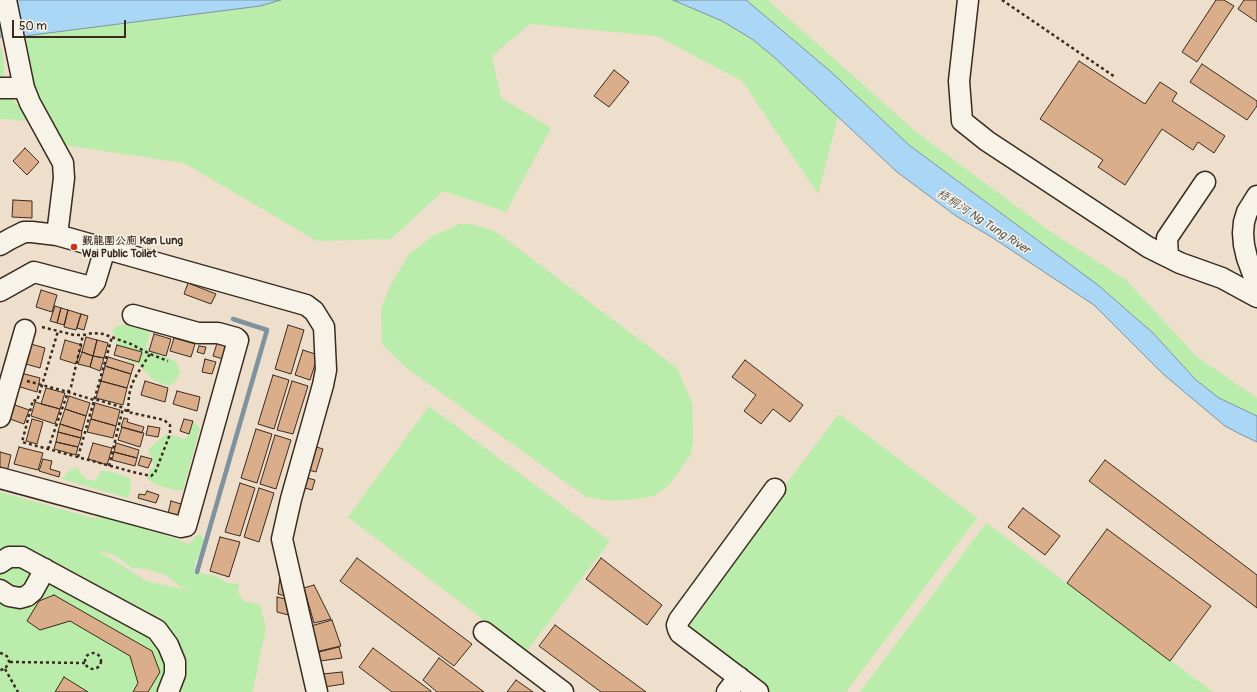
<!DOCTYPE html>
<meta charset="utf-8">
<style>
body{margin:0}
#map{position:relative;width:1257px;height:692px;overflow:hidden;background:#eedecc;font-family:Pangolin,sans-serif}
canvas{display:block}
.scale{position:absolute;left:12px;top:20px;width:114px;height:18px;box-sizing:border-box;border:2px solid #3b2a1e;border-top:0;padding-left:5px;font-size:12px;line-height:14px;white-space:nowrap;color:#3b2a1e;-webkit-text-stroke:3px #f7f3e8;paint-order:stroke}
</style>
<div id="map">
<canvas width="1257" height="692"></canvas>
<div class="scale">50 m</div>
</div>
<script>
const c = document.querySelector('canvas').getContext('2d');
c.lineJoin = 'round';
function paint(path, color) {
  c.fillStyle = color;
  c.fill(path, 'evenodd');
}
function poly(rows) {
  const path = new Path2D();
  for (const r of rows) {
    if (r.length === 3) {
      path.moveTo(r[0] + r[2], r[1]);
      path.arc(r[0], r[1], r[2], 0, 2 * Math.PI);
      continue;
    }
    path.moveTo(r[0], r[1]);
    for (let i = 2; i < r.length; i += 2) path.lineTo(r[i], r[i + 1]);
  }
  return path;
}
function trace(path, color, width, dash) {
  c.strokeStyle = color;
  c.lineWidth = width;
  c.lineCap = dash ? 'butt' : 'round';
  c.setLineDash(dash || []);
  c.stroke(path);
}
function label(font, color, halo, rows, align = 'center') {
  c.font = font + ' Pangolin,"LXGW WenKai TC",sans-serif';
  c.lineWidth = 3;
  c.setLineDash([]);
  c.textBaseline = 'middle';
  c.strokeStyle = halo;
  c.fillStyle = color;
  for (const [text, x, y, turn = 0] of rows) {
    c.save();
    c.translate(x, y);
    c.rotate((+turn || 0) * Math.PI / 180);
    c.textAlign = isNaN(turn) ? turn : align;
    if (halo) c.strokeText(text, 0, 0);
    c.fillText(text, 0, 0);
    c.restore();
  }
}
paint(poly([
 [281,0,673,0,722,21,752,39,774,57,838,117,818,194,742,81,657,36,530,24,492,56,501,98,551,128,506,212,443,191,391,239,317,241,184,163,51,143,24,88,26,36,260,6],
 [745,0,768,0,915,131,1051,232,1126,280,1196,356,1257,398,1257,416,1219,398,1196,380,1153,333,1098,285,909,145,830,71],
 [0,47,3,54,5,92,33,121,0,119],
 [459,224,471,224,495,231,677,368,692,403,693,441,691,454,669,485,654,496,637,499,612,501,586,497,404,366,382,344,381,308,391,284,409,254,431,237],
 [128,324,151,330,146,347,154,353,176,361,180,372,176,381,169,386,157,382,149,376,138,364,132,363,128,360,124,353,114,343,117,342,112,330,117,326],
 [429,406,610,541,526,652,348,517],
 [839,414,977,518,846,692,767,692,679,625],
 [194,422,200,428,183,490,174,490,157,485,147,479,148,474,154,465,148,450,166,434,176,436,184,439,188,436,190,427],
 [78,468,80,473,87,480,96,480,101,471,109,471,130,478,131,487,128,498,62,479,71,469],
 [0,492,93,518,108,516,156,528,166,535,189,544,196,536,201,534,205,544,195,562,194,572,216,576,227,583,239,584,238,592,243,601,260,605,266,628,253,690,252,692,0,692],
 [97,550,116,556,132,568,145,569,166,575,181,587,192,591,146,581],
 [986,523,1213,692,860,692]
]), '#baecac');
const water = poly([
 [0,0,281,0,260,6,56,32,26,36,0,37,0,0],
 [673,0,746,0,830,71,909,145,1098,285,1153,333,1196,380,1219,398,1257,416,1257,442,1238,433,1225,426,1163,374,1094,305,993,238,956,216,897,172,774,57,752,39,722,21,673,0]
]);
paint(water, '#aad7f6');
trace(water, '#7e92a0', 1);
trace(poly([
 [197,572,267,330,233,319]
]), '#7e92a0', 4.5);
const building = poly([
 [1216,0,1224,0,1234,6,1197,62,1182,52,1216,0],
 [1244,0,1257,0,1257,22,1238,9,1244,0],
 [1079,61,1145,104,1160,82,1177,93,1172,101,1225,136,1214,153,1198,142,1193,150,1162,129,1125,185,1098,167,1103,160,1040,119,1079,61],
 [1202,64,1257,101,1257,106,1247,120,1190,82,1202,64],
 [614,70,629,82,609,107,594,96,614,70],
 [25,148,39,162,27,175,13,161,25,148],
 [13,200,32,201,32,218,12,217,13,200],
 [188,283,216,294,211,304,184,294,188,283],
 [41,290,57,295,52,312,36,307,41,290],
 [55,306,61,308,57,323,50,321,55,306],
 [61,308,68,310,64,325,57,323,61,308],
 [68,310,81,314,76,330,64,327,68,310],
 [81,314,88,316,84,330,77,328,81,314],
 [288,325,304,330,291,374,275,369,288,325],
 [154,334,171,339,166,356,149,351,154,334],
 [86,337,97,340,93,356,82,352,86,337],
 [174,338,195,344,191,357,170,351,174,338],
 [65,340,82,345,76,364,60,359,65,340],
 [97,340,108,343,104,358,93,356,97,340],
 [218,340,235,345,230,361,213,356,218,340],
 [31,344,45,348,40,368,26,364,31,344],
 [117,345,142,352,139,362,114,355,117,345],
 [199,346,206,347,204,354,197,352,199,346],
 [303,350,318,355,310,380,295,375,303,350],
 [82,352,93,356,90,367,78,364,82,352],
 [93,356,104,358,100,371,90,367,93,356],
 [108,357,134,365,131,374,105,366,108,357],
 [205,359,216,362,212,374,202,372,205,359],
 [745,360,803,405,790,422,773,409,761,424,744,411,756,395,732,377,745,360],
 [105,366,131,374,127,388,101,381,105,366],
 [21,373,40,378,37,392,17,386,21,373],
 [273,375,289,380,274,429,258,424,273,375],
 [101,381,127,388,123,405,96,398,101,381],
 [145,381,168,388,165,402,141,395,145,381],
 [292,381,308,386,293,434,277,430,292,381],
 [46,388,65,393,60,409,41,404,46,388],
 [177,391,200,397,197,411,173,404,177,391],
 [69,396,90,403,86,416,65,409,69,396],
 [35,402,60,409,55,424,31,416,35,402],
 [95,403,120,410,116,426,91,419,95,403],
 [15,405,29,410,24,424,10,419,15,405],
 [65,409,86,416,82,431,60,424,65,409],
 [124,418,128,419,127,422,144,427,142,433,121,427,124,418],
 [32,419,43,422,37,444,26,441,32,419],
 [91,419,116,426,113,438,87,432,91,419],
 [184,419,193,421,189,434,180,431,184,419],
 [60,424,82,431,81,438,58,432,60,424],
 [148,426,160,428,158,437,146,435,148,426],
 [122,427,144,433,140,447,118,440,122,427],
 [256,429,272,434,257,483,241,478,256,429],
 [58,432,81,438,78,447,56,442,58,432],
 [275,435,291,440,276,489,260,484,275,435],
 [56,442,78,447,76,455,54,449,56,442],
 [93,443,112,448,107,465,88,459,93,443],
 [116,443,139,450,137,458,114,452,116,443],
 [313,446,323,449,316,472,305,469,313,446],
 [19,447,43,453,38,470,14,464,19,447],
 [0,452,11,455,7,472,0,470,0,452],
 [114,452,137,458,135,466,112,460,114,452],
 [141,456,152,459,148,468,138,465,141,456],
 [43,459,52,461,50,469,60,472,59,477,39,471,43,459],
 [1105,460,1257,575,1257,608,1089,481,1105,460],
 [304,477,315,480,312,490,301,487,304,477],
 [240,483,255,488,240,536,225,532,240,483],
 [259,488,274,493,259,542,244,537,259,488],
 [147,491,159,495,156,503,138,498,139,494,145,495,147,491],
 [171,501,188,506,183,522,167,518,171,501],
 [1023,508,1060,536,1045,555,1008,527,1023,508],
 [1107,529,1211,606,1170,661,1067,583,1107,529],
 [220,537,240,542,229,577,210,571,220,537],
 [357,558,472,644,454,666,340,581,357,558],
 [601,558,662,605,647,625,586,579,601,558],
 [280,577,295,580,297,599,278,594,280,577],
 [314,585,331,619,314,623,304,588,314,585],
 [54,595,152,651,160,672,148,692,133,692,138,683,130,656,70,621,40,630,27,621,39,601,54,595],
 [277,597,299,602,300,618,277,612,277,597],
 [332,620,341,646,319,651,311,626,332,620],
 [555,625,646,692,601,692,539,646,555,625],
 [339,647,342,658,320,661,319,652,339,647],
 [373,648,431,691,431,692,392,692,359,667,373,648],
 [439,658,484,692,437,692,423,680,439,658],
 [342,672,344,684,324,687,323,674,342,672],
 [64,677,88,692,55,692,64,677],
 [516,680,533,692,507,692,516,680]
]);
paint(building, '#daae8b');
trace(building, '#3b2a1e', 1);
const minor = poly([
 [6,0,24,88,30,103,63,163,64,178,57,235],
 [968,0,959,81,962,121,987,141,1148,247,1180,263,1222,278,1257,297],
 [0,88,24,88],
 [1257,196,1247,212,1244,222,1243,233,1244,245,1247,258,1257,285],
 [0,245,10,239,24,232,32,232,57,235,306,305,314,311,324,327,326,370,323,385,291,499,282,539,317,692],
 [1168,257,1167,238,1205,182],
 [0,291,34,272,91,287,95,282,105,249],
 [0,417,25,330],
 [0,478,181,527,186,526,238,340,236,338,218,333,198,333,133,315],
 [0,563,9,557,22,557,157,630,168,645,175,662,175,674,168,692],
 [0,590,9,596,20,598,27,596,33,591,45,569],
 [484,632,563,692],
 [727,692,739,677],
 [758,692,680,633,678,629,677,625,679,620,775,489]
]);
trace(minor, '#3b2a1e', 23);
trace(poly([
 [1002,0,1115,77],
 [42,327,74,335,83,335,93,333,103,334,131,344,150,354,168,361],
 [27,381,42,385,68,392,94,400,98,400,121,407,128,412,164,420,170,425,170,434,155,473,151,476,137,473,22,442,33,400,37,401,42,385,58,331],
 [128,412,129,395,132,384,137,374,150,354],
 [48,449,68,392,71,387,83,335],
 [78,457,112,337],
 [109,466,123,408],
 [93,661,8],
 [0,653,4,654,8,657,9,662,5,669,0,670],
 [10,662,85,663],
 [5,669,18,692]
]), '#3b2a1e', 2.5, [3, 3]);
trace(minor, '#f7f3e8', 20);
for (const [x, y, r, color] of [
 [74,247,4,"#c8321e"]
]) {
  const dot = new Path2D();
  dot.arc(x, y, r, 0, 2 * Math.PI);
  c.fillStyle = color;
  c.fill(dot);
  trace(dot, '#f7f3e8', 1.5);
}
label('bold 11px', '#3b2a1e', '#f7f3e8', [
 ["覲龍圍公廁 Kan Lung",82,241],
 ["Wai Public Toilet",82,254]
], 'left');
label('italic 12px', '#575554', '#f7f3e8', [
 ["梧桐河 Ng Tung River",983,222,33]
]);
</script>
